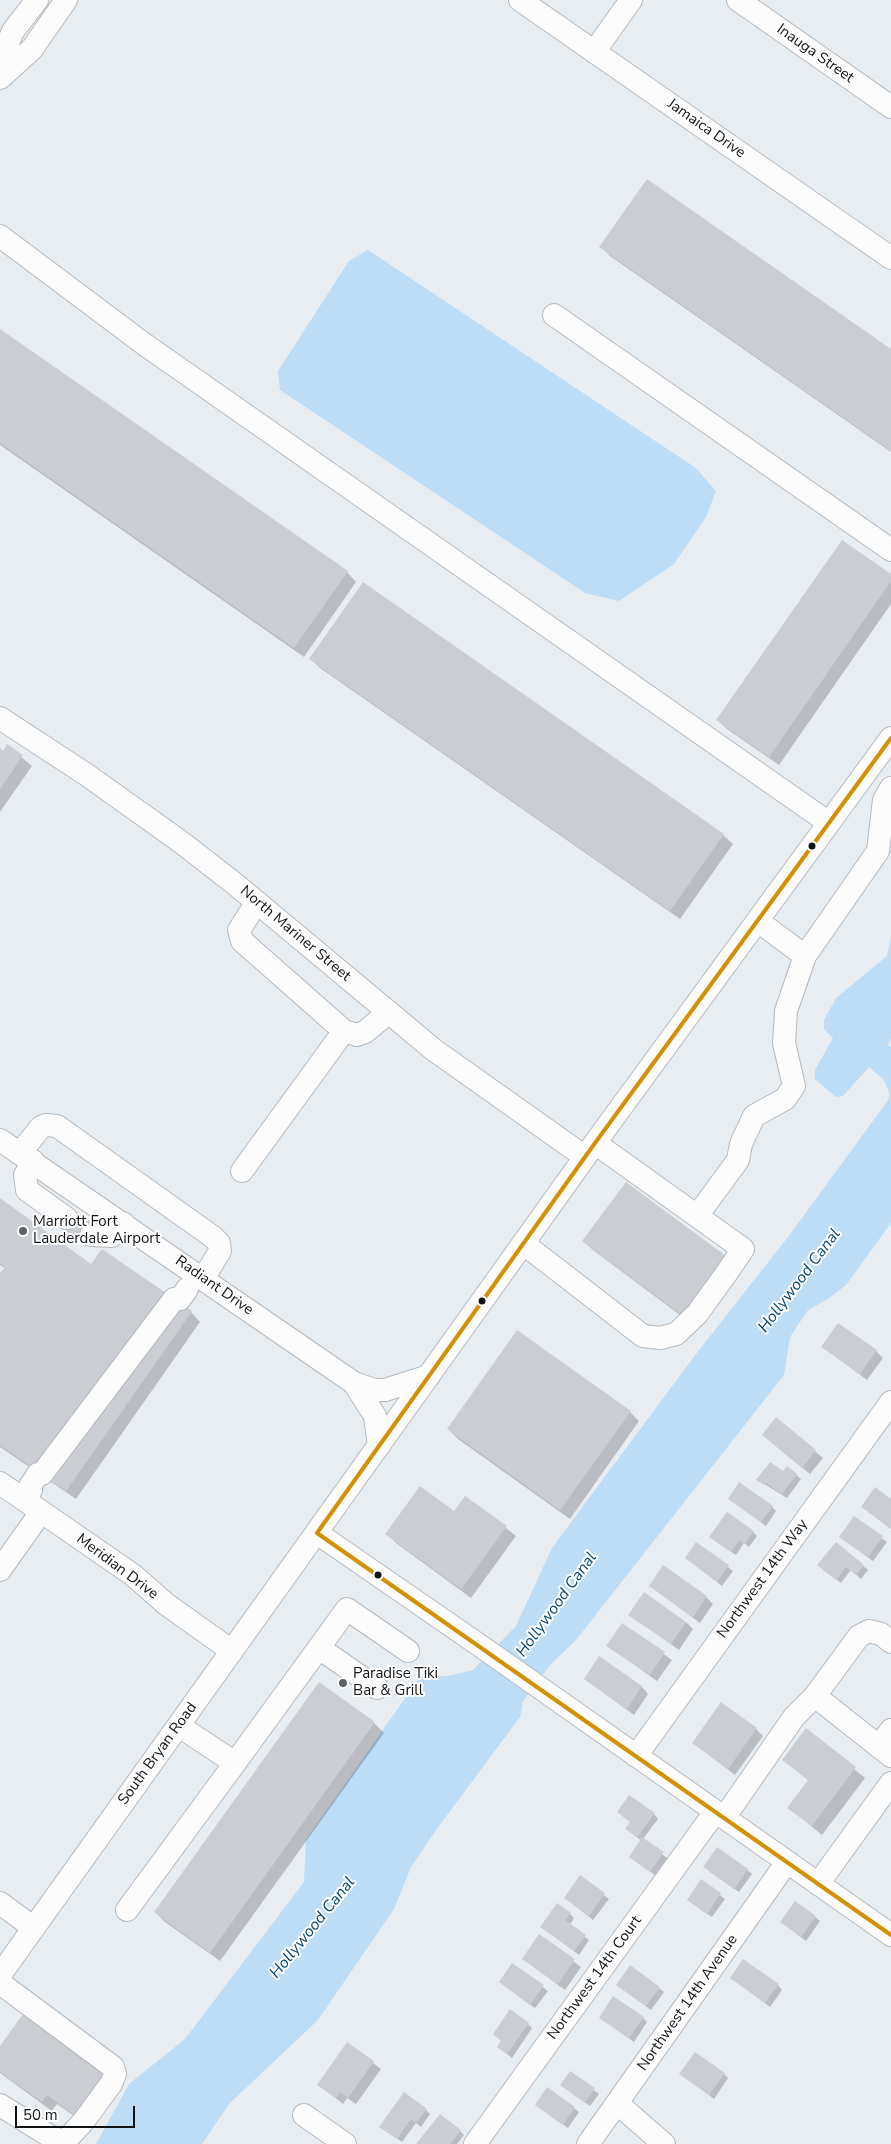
<!DOCTYPE html>
<style>
body{margin:0}
#map{position:relative;width:891px;height:2144px;overflow:hidden;background:#e8edf2;font-family:"Nunito Sans",sans-serif}
canvas{display:block}
.scale{position:absolute;left:15px;top:2106px;width:120px;height:22px;box-sizing:border-box;border:2px solid #111417;border-top:0;padding-left:6px;font-size:15px;line-height:18px;white-space:nowrap;color:#111417;-webkit-text-stroke:4px #fff;paint-order:stroke}
</style>
<div id="map">
<canvas width="891" height="2144"></canvas>
<div class="scale">50 m</div>
</div>
<script>
const c = document.querySelector('canvas').getContext('2d');
c.lineJoin = 'round';
function paint(path, color) {
  c.fillStyle = color;
  c.fill(path, 'evenodd');
}
function poly(rows) {
  const path = new Path2D();
  for (const r of rows) {
    path.moveTo(r[0], r[1]);
    for (let i = 2; i < r.length; i += 2) path.lineTo(r[i], r[i + 1]);
  }
  return path;
}
function trace(path, color, width, dash) {
  c.strokeStyle = color;
  c.lineWidth = width;
  c.lineCap = dash ? 'butt' : 'round';
  c.setLineDash(dash || []);
  c.stroke(path);
}
function label(font, color, halo, rows, align = 'center') {
  c.font = font + ' "Nunito Sans",sans-serif';
  c.lineWidth = 4;
  c.setLineDash([]);
  c.textBaseline = 'middle';
  c.strokeStyle = halo;
  c.fillStyle = color;
  for (const [text, x, y, turn = 0] of rows) {
    c.save();
    c.translate(x, y);
    c.rotate((+turn || 0) * Math.PI / 180);
    c.textAlign = isNaN(turn) ? turn : align;
    if (halo) c.strokeText(text, 0, 0);
    c.fillText(text, 0, 0);
    c.restore();
  }
}
paint(poly([
 [368,250,696,468,716,491,706,517,674,564,619,601,585,593,280,390,278,371,349,261],
 [891,936,891,1038,888,1045,891,1047,891,1223,846,1285,828,1299,808,1310,790,1337,784,1375,576,1640,551,1664,523,1701,520,1717,436,1830,411,1867,394,1909,318,2020,229,2104,202,2144,96,2144,129,2084,185,2039,304,1882,306,1839,420,1677,448,1676,473,1670,516,1626,552,1548,696,1354,788,1237,889,1099,889,1092,883,1079,869,1067,843,1096,836,1097,815,1079,815,1070,833,1038,824,1029,824,1020,836,998,887,956]
]), '#bddcf6');
paint(poly([
 [601,247,891,350,891,452,610,256],
 [0,330,347,572,356,582,304,657,0,445],
 [891,576,891,604,779,765,727,729,718,720],
 [311,659,723,835,733,844,680,919,320,668],
 [8,746,32,766,0,812,0,750,3,752],
 [0,1200,92,1266,191,1312,200,1322,76,1499,0,1447,0,1275,5,1268,0,1265],
 [583,1241,729,1260,696,1327,593,1250],
 [823,1347,876,1351,883,1358,867,1380],
 [630,1412,639,1421,570,1519,458,1439,448,1429],
 [776,1419,823,1458,810,1474,770,1441],
 [784,1473,796,1475,801,1479,787,1498,758,1480],
 [466,1497,516,1536,471,1598,396,1543,387,1534,455,1512],
 [729,1499,772,1507,776,1511,766,1526],
 [891,1500,891,1529,862,1507],
 [854,1518,887,1542,873,1561,845,1541],
 [753,1532,757,1536,749,1547,744,1543,736,1555,715,1541],
 [697,1543,733,1571,722,1586,686,1558],
 [836,1544,868,1570,861,1579,851,1570,841,1583,823,1570],
 [650,1586,706,1597,713,1604,700,1623],
 [630,1615,686,1622,693,1629,679,1650],
 [622,1625,672,1660,657,1681,608,1646],
 [585,1679,642,1687,648,1694,634,1715],
 [319,1684,374,1723,384,1733,220,1961,165,1922,155,1912],
 [756,1729,763,1736,735,1775,693,1743],
 [806,1730,865,1778,822,1835,789,1808,809,1781,784,1760],
 [618,1812,654,1814,658,1819,643,1839,667,1858,655,1875,635,1861,642,1841,631,1833,631,1823],
 [747,1870,752,1874,739,1892,709,1871],
 [580,1877,609,1899,593,1920,565,1898],
 [701,1881,725,1899,712,1917,693,1904],
 [795,1902,820,1921,806,1941,781,1922],
 [570,1914,574,1918,570,1925,589,1940,579,1955,542,1927],
 [540,1936,581,1967,565,1990,523,1959],
 [513,1965,548,1991,535,2008,500,1982],
 [631,1967,664,1992,651,2010,622,1989],
 [731,1978,778,1985,782,1990,770,2007],
 [600,2018,643,2018,647,2022,634,2042],
 [528,2024,532,2028,512,2058,498,2047],
 [348,2044,381,2069,356,2104,347,2098,343,2104,319,2085],
 [0,2048,87,2125,57,2104,52,2111,0,2073],
 [571,2072,599,2094,590,2106,566,2089],
 [681,2074,724,2074,728,2078,714,2099],
 [547,2089,579,2112,568,2128,536,2105],
 [426,2110,430,2114,421,2127,416,2123,402,2142,386,2131],
 [460,2131,464,2135,457,2144,418,2144]
]), '#0003');
paint(poly([
 [647,179,891,349,891,451,599,247],
 [0,329,348,571,294,648,0,443],
 [842,540,891,574,891,581,769,757,716,720],
 [363,582,724,834,670,911,309,659],
 [7,744,23,755,0,789,0,748,3,751],
 [626,1182,730,1259,686,1318,582,1241],
 [0,1198,91,1264,102,1249,192,1311,66,1491,0,1445,0,1273,5,1267,0,1263],
 [838,1323,877,1350,860,1374,821,1347],
 [517,1330,631,1411,560,1510,447,1429],
 [776,1417,816,1450,802,1468,762,1435],
 [770,1462,783,1471,787,1466,797,1474,782,1494,766,1483,764,1485,756,1480],
 [739,1482,773,1506,761,1522,728,1499],
 [420,1486,454,1511,465,1496,507,1526,461,1589,385,1534],
 [875,1487,891,1499,891,1528,861,1507],
 [727,1512,754,1531,745,1544,739,1540,731,1552,709,1537],
 [854,1516,883,1536,868,1557,839,1537],
 [696,1542,729,1565,717,1582,685,1558],
 [836,1542,864,1565,856,1575,846,1567,836,1580,817,1565],
 [663,1565,707,1596,693,1617,649,1586],
 [644,1592,686,1622,671,1644,628,1615],
 [622,1623,665,1652,650,1675,606,1646],
 [599,1656,642,1686,627,1709,584,1679],
 [319,1682,375,1722,210,1953,154,1912],
 [721,1702,757,1728,728,1769,692,1743],
 [806,1728,856,1767,812,1826,787,1808,808,1780,782,1760],
 [629,1795,655,1813,637,1837,625,1829,630,1822,617,1812],
 [642,1837,664,1852,650,1872,629,1857],
 [717,1847,748,1869,734,1889,703,1867],
 [580,1875,605,1893,589,1916,564,1898],
 [701,1879,721,1893,707,1914,687,1900],
 [795,1901,816,1916,801,1937,780,1922],
 [557,1903,571,1913,565,1920,586,1935,574,1951,540,1927],
 [539,1934,575,1959,558,1984,522,1959],
 [743,1959,779,1984,765,2003,730,1978],
 [512,1963,544,1985,530,2005,499,1982],
 [630,1965,660,1987,646,2006,616,1985],
 [613,1996,644,2017,629,2038,599,2018],
 [510,2009,529,2023,507,2054,497,2047,501,2041,493,2034],
 [23,2014,107,2074,77,2117,47,2095,42,2102,0,2072,0,2046],
 [347,2042,374,2061,348,2098,340,2092,336,2098,317,2085],
 [695,2052,725,2073,709,2095,679,2074],
 [570,2071,595,2088,585,2103,560,2085],
 [547,2087,575,2107,563,2125,535,2105],
 [404,2092,427,2109,416,2123,411,2119,397,2139,379,2127],
 [440,2114,461,2130,450,2144,416,2144]
]), '#caced2');
trace(poly([
 [66,1218,91,1235]
]), '#c8ccd1', 22, [22, 11]);
const minor = poly([
 [520,0,891,258],
 [738,0,891,107],
 [594,52,631,0],
 [0,62,13,31,37,0],
 [0,78,32,49,66,0],
 [0,236,144,344,829,823],
 [554,315,891,550],
 [0,718,87,775,181,842,235,884,434,1050,585,1157],
 [257,902,239,930,242,941,344,1031,357,1035,365,1032,389,1012],
 [758,921,805,956,878,851,884,800,891,788],
 [0,1140,354,1383,374,1390,385,1390,429,1376],
 [20,1153,41,1127,46,1125,57,1126,213,1237,219,1243,220,1251,203,1279],
 [33,1161,25,1175,27,1190,66,1218],
 [242,1171,344,1031],
 [697,1216,738,1160,741,1144,754,1116,785,1099,794,1086,784,1043,786,1011,805,956],
 [91,1235,112,1236,123,1223],
 [524,1244,643,1336,660,1338,676,1334,697,1314,726,1274,743,1249,595,1143],
 [354,1383,375,1416,379,1446],
 [0,1483,133,1575,166,1604,232,1651],
 [24,1500,31,1490,30,1486,38,1474,42,1474,174,1299,180,1299,187,1289],
 [317,1533,482,1647,891,1935],
 [0,1570,41,1512],
 [891,1642,881,1634,869,1631,859,1636,815,1696,891,1756],
 [319,1648,377,1688],
 [179,1726,235,1763,347,1609,408,1651],
 [879,1746,891,1730],
 [636,1756,891,1402],
 [724,1818,794,1717,815,1696],
 [818,1884,891,1783],
 [0,1903,34,1928],
 [127,1910,235,1763],
 [0,1975,595,1143,891,738],
 [0,1983,113,2067,115,2074,111,2084,83,2122,65,2141,53,2138,0,2105],
 [617,2103,664,2144],
 [304,2115,345,2144],
 [475,2144,715,1812],
 [588,2144,787,1862]
]);
trace(minor, '#b5b9bd', 24);
trace(minor, '#fcfcfd', 22);
trace(poly([
 [891,738,595,1143,317,1533,891,1935]
]), '#d49003', 4);
for (const [x, y, r, color] of [
 [812,846,4.5,"#111417"],
 [23,1231,5,"#5c6064"],
 [482,1301,4.5,"#111417"],
 [378,1575,4.5,"#111417"],
 [343,1683,5,"#5c6064"]
]) {
  const dot = new Path2D();
  dot.arc(x, y, r, 0, 2 * Math.PI);
  c.fillStyle = color;
  c.fill(dot);
  trace(dot, '#fff', 2);
}
label('15px', '#111417', '#fff', [
 ["Inauga Street",815,54,35],
 ["Jamaica Drive",706,129,35],
 ["North Mariner Street",295,934,40],
 ["Radiant Drive",214,1286,35],
 ["Meridian Drive",117,1567,37],
 ["Northwest 14th Way",763,1579,-54],
 ["South Bryan Road",158,1754,-54],
 ["Northwest 14th Court",595,1978,-54],
 ["Northwest 14th Avenue",688,2003,-55]
]);
label('15px', '#111417', '#fff', [
 ["Marriott Fort",33,1222],
 ["Lauderdale Airport",33,1239],
 ["Paradise Tiki",353,1674],
 ["Bar & Grill",353,1691]
], 'left');
label('italic 16px', '#074870', '#fff', [
 ["Hollywood Canal",800,1281,-53],
 ["Hollywood Canal",557,1605,-54],
 ["Hollywood Canal",313,1928,-51]
]);
</script>
